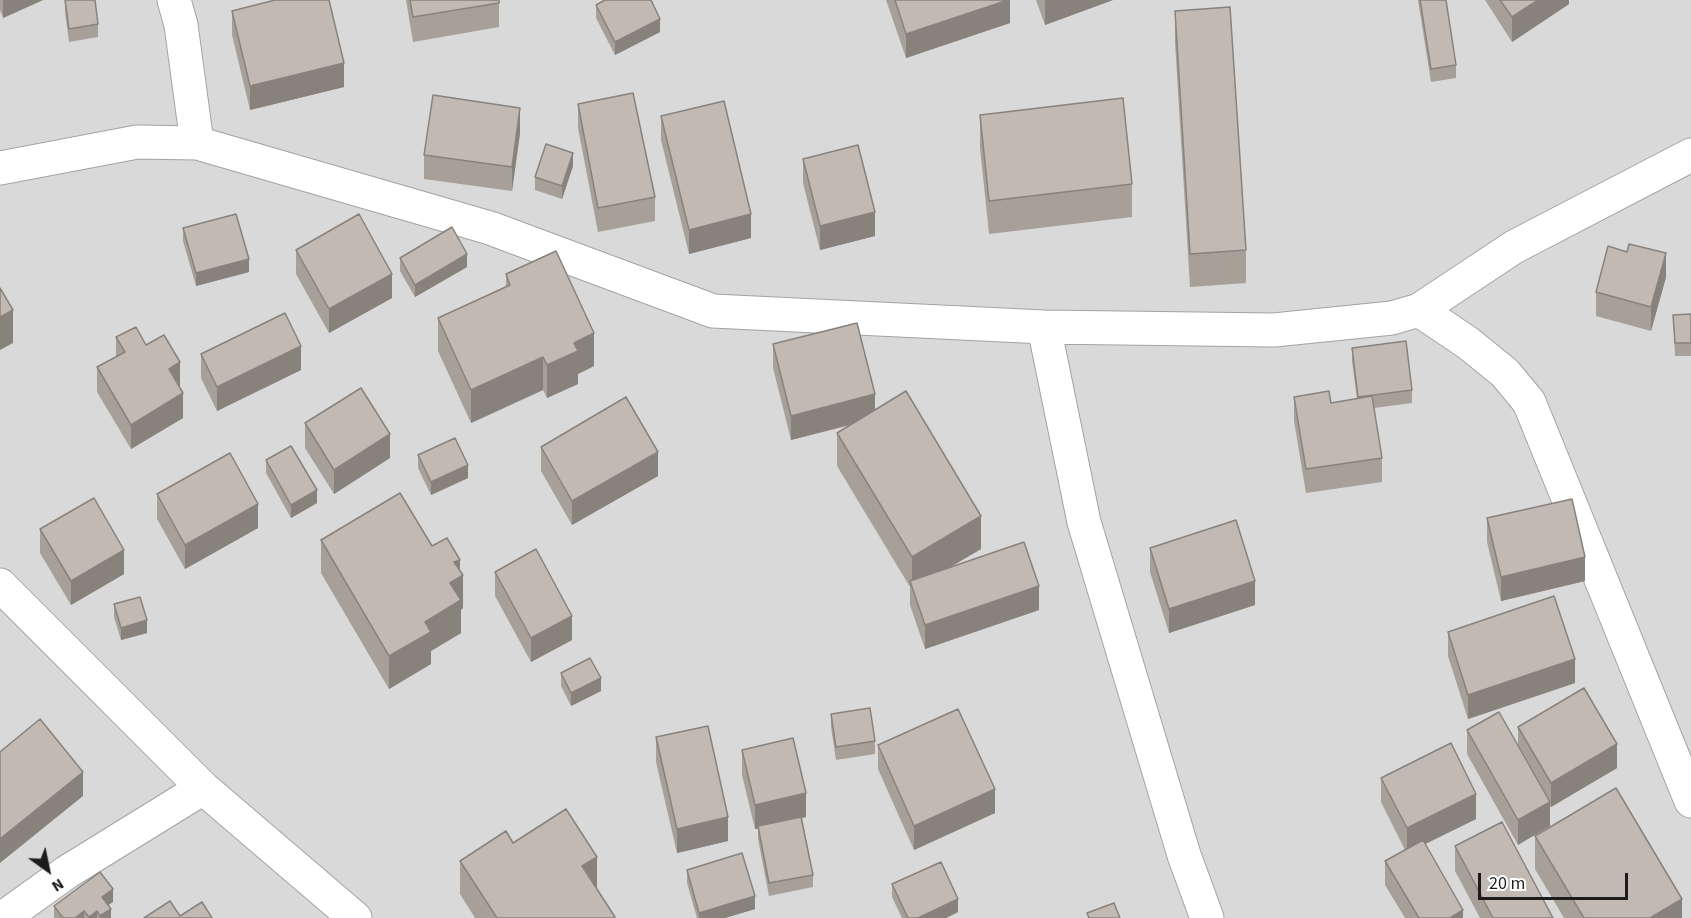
<!DOCTYPE html>
<style>
body{margin:0}
#map{position:relative;width:1691px;height:918px;overflow:hidden;background:#edebe2;font-family:"Source Sans 3",sans-serif}
canvas{display:block}
.north{position:absolute;left:18px;top:840px;width:60px;height:60px;-webkit-text-stroke:4px #fff;paint-order:stroke;rotate:147deg;font-size:16px;font-weight:700;line-height:24px;text-align:center;color:#1c1c1c}
.north::after{content:'';display:block;margin:auto;width:21px;height:27px;background:#1c1c1c;clip-path:polygon(50% 0,100% 100%,50% 72%,0 100%)}
.scale{position:absolute;left:1478px;top:873px;width:150px;height:27px;box-sizing:border-box;border:3px solid #1c1c1c;border-top:0;padding-left:8px;font-size:18px;line-height:21px;white-space:nowrap;color:#1c1c1c;-webkit-text-stroke:4px #fff;paint-order:stroke}
</style>
<div id="map">
<canvas width="1691" height="918"></canvas>
<div class="north">N</div>
<div class="scale">20 m</div>
</div>
<script>
const c = document.querySelector('canvas').getContext('2d');
c.lineJoin = 'round';
function paint(path, color) {
  c.fillStyle = color;
  c.fill(path, 'evenodd');
}
function poly(rows) {
  const path = new Path2D();
  for (const r of rows) {
    path.moveTo(r[0], r[1]);
    for (let i = 2; i < r.length; i += 2) path.lineTo(r[i], r[i + 1]);
  }
  return path;
}
function trace(path, color, width, dash) {
  c.strokeStyle = color;
  c.lineWidth = width;
  c.lineCap = dash ? 'butt' : 'round';
  c.setLineDash(dash || []);
  c.stroke(path);
}
paint(poly([
 [0,0,1691,0,1691,918,0,918]
]), '#dad9d9');
const street = poly([
 [174,0,181,25,197,143],
 [0,168,137,142,197,143,490,228,713,311,1044,327,1274,330,1392,318,1419,310,1514,247,1691,155],
 [1419,310,1468,343,1505,373,1529,402,1691,801],
 [1044,327,1084,522,1184,855,1207,918],
 [0,585,203,788,355,918],
 [3,918,67,872,203,788]
]);
trace(street, '#a3a3a3', 35);
trace(street, '#fff', 33);
paint(poly([
 [0,0,43,0,3,18,0,10],
 [65,0,98,24,98,37,69,42,65,12],
 [406,0,499,0,499,27,413,42],
 [886,0,1010,0,1010,23,906,58],
 [1036,0,1113,0,1045,25],
 [1418,0,1446,0,1456,65,1456,78,1431,82],
 [1485,0,1569,0,1569,4,1512,42],
 [596,5,660,32,615,55,596,18],
 [232,11,344,87,250,110,232,35],
 [1175,11,1246,250,1246,283,1190,287,1175,43],
 [578,104,655,197,655,221,598,232,578,128],
 [980,115,1132,184,1132,217,989,234,980,148],
 [661,116,751,238,689,254,661,140],
 [520,133,512,191,424,179,424,155],
 [803,159,875,236,820,250,803,183],
 [573,166,562,199,535,190,535,177],
 [183,228,249,272,196,286,183,241],
 [296,250,392,298,329,333,296,274],
 [1627,252,1666,277,1651,331,1596,316,1596,292],
 [400,258,467,267,415,297,400,271],
 [506,274,594,366,578,374,578,384,547,398,543,390,471,423,438,351,438,318,506,287],
 [1691,314,1691,356,1675,356,1673,315],
 [116,337,146,345,180,386,179,387,183,418,131,449,97,392,97,367,116,357],
 [773,344,875,410,981,549,950,567,1039,610,925,649,910,605,910,587,837,466,837,433,851,425,791,440,773,368],
 [1352,348,1412,390,1412,403,1374,408,1382,458,1382,482,1306,493,1294,421,1294,397,1331,403,1357,399,1352,361],
 [201,354,301,370,217,411,201,378],
 [305,423,390,458,334,494,305,448],
 [541,447,658,476,572,525,541,471],
 [418,455,468,478,431,495,418,468],
 [266,460,317,503,291,518,266,473],
 [157,494,258,528,185,569,157,519],
 [1487,518,1585,581,1501,601,1487,542],
 [40,529,124,574,71,605,40,553],
 [321,540,432,546,460,571,463,608,461,610,461,633,431,651,431,664,389,689,321,573],
 [1150,548,1255,605,1169,633,1150,572],
 [495,572,572,640,531,662,495,596],
 [114,604,147,633,121,640,114,617],
 [1448,632,1575,683,1468,719,1448,656],
 [561,673,601,691,571,706,561,686],
 [831,714,875,741,875,754,836,760,831,727],
 [1518,727,1617,768,1551,807,1550,806,1518,845,1467,754,1467,730,1518,746],
 [656,737,728,841,677,853,656,762],
 [878,745,995,813,914,850,878,769],
 [742,750,806,817,802,818,813,875,813,887,769,896,758,839,758,829,755,829,742,775],
 [1381,778,1476,819,1425,844,1463,918,1405,918,1385,885,1385,861,1405,850,1381,802],
 [1535,836,1682,918,1564,918,1535,869],
 [513,843,615,918,475,918,460,894,460,861],
 [1455,846,1553,918,1480,918,1455,871],
 [687,870,755,909,725,918,697,918,687,883],
 [892,884,958,912,946,918,902,918,892,897],
 [113,902,108,905,111,918,54,918,54,906]
]), '#a7a099');
paint(poly([
 [3,0,43,0,3,18],
 [1008,0,1010,0,1010,23,906,58,906,34],
 [1046,0,1113,0,1045,25,1045,1],
 [1538,0,1569,0,1569,4,1512,42,1512,17],
 [660,19,660,32,615,55,615,42],
 [344,63,344,87,250,110,250,86],
 [520,108,520,133,512,191,512,167],
 [573,153,573,166,562,199,562,186],
 [875,212,875,236,820,250,820,226],
 [751,214,751,238,689,254,689,230],
 [1666,253,1666,277,1651,331,1651,307],
 [467,254,467,267,415,297,415,285],
 [249,259,249,272,196,286,196,273],
 [392,274,392,298,329,333,329,309],
 [13,310,13,343,0,350,0,317],
 [594,333,594,366,578,374,578,384,547,398,547,365,574,343],
 [301,346,301,370,217,411,217,387],
 [543,357,543,390,471,423,471,390],
 [180,362,180,386,169,394,169,369],
 [183,393,183,418,131,449,131,425],
 [875,394,875,418,791,440,791,416],
 [390,434,390,458,334,494,334,470],
 [658,452,658,476,572,525,572,501],
 [468,465,468,478,431,495,431,482],
 [317,490,317,503,291,518,291,505],
 [258,504,258,528,185,569,185,545],
 [981,516,981,549,913,589,912,586,912,557],
 [124,550,124,574,71,605,71,581],
 [1585,557,1585,581,1501,601,1501,577],
 [460,560,460,577,463,575,463,608,461,610,461,633,431,651,431,664,389,689,389,656,425,622,450,583,454,562],
 [1255,581,1255,605,1169,633,1169,609],
 [1039,586,1039,610,925,649,925,625],
 [572,616,572,640,531,662,531,638],
 [147,620,147,633,121,640,121,628],
 [1575,659,1575,683,1468,719,1468,695],
 [601,678,601,691,571,706,571,693],
 [1617,744,1617,768,1551,807,1551,783],
 [83,772,83,796,0,863,0,839],
 [995,789,995,813,914,850,914,826],
 [806,793,806,817,755,829,755,805],
 [1476,794,1476,819,1407,853,1407,828],
 [1550,802,1550,826,1518,845,1518,820],
 [728,817,728,841,677,853,677,829],
 [597,857,597,890,582,866],
 [113,889,113,902,102,909,102,897],
 [755,896,755,909,725,918,699,918,699,913],
 [958,899,958,912,946,918,918,918],
 [1682,899,1682,918,1650,918],
 [111,909,111,918,100,918,100,916],
 [1463,910,1463,918,1450,918],
 [84,911,84,918,75,918],
 [97,911,97,918,89,918,89,917]
]), '#88827d');
const building = poly([
 [65,0,95,0,98,24,69,29,65,0],
 [275,0,329,0,344,63,250,86,232,11,275,0],
 [410,0,499,0,499,3,413,17,410,0],
 [605,0,651,0,660,19,615,42,596,5,605,0],
 [895,0,1008,0,906,34,895,0],
 [1420,0,1446,0,1456,65,1431,69,1420,0],
 [1500,0,1538,0,1512,17,1500,0],
 [1230,7,1246,250,1190,254,1175,11,1230,7],
 [633,93,655,197,598,208,578,104,633,93],
 [433,95,520,108,512,167,424,155,433,95],
 [1123,98,1132,184,989,201,980,115,1123,98],
 [724,101,751,214,689,230,661,116,724,101],
 [546,144,573,153,562,186,535,177,546,144],
 [858,145,875,212,820,226,803,159,858,145],
 [236,214,249,259,196,273,183,228,236,214],
 [359,214,392,274,329,309,296,250,359,214],
 [452,227,467,254,415,285,400,258,452,227],
 [1629,244,1666,253,1651,307,1596,292,1608,246,1627,252,1629,244],
 [556,251,594,333,574,343,578,351,547,365,543,357,471,390,438,318,510,285,506,274,556,251],
 [0,288,13,310,0,317,0,288],
 [285,313,301,346,217,387,201,354,285,313],
 [1691,314,1691,343,1675,343,1673,315,1691,314],
 [857,323,875,394,791,416,773,344,857,323],
 [136,327,146,345,164,335,180,362,169,369,183,393,131,425,97,367,125,352,116,337,136,327],
 [1406,341,1412,390,1358,397,1352,348,1406,341],
 [361,388,390,434,334,470,305,423,361,388],
 [906,391,981,516,912,557,837,433,906,391],
 [1329,391,1331,403,1372,396,1382,458,1306,469,1294,397,1329,391],
 [626,397,658,452,572,501,541,447,626,397],
 [455,438,468,465,431,482,418,455,455,438],
 [291,446,317,490,291,505,266,460,291,446],
 [230,453,258,504,185,545,157,494,230,453],
 [400,493,432,546,447,538,460,560,454,562,463,575,450,583,461,600,425,622,431,632,389,656,321,540,400,493],
 [94,498,124,550,71,581,40,529,94,498],
 [1572,499,1585,557,1501,577,1487,518,1572,499],
 [1236,520,1255,581,1169,609,1150,548,1236,520],
 [1024,542,1039,586,925,625,910,581,1024,542],
 [536,549,572,616,531,638,495,572,536,549],
 [1554,596,1575,659,1468,695,1448,632,1554,596],
 [140,597,147,620,121,628,114,604,140,597],
 [590,658,601,678,571,693,561,673,590,658],
 [1584,688,1617,744,1551,783,1518,727,1584,688],
 [870,708,875,741,836,747,831,714,870,708],
 [958,709,995,789,914,826,878,745,958,709],
 [1499,712,1550,802,1518,820,1467,730,1499,712],
 [40,719,83,772,0,839,0,752,40,719],
 [708,726,728,817,677,829,656,737,708,726],
 [793,738,806,793,755,805,742,750,793,738],
 [1451,743,1476,794,1407,828,1381,778,1451,743],
 [1616,788,1682,899,1650,918,1584,918,1535,836,1616,788],
 [566,809,597,857,582,866,615,917,613,918,497,918,460,861,506,831,513,843,566,809],
 [801,817,813,875,769,883,758,826,801,817],
 [1502,822,1553,918,1493,918,1455,846,1502,822],
 [1423,840,1463,910,1450,918,1419,918,1385,861,1423,840],
 [742,853,755,896,699,913,687,870,742,853],
 [941,862,958,899,918,918,908,918,892,884,941,862],
 [100,872,113,889,102,897,111,909,100,916,97,911,89,917,84,911,75,918,63,918,54,906,100,872],
 [170,901,180,916,202,902,212,918,144,918,170,901],
 [1114,903,1120,918,1089,918,1087,913,1114,903]
]);
paint(building, '#c2bab2');
trace(building, '#88827d', 1.5);
</script>
